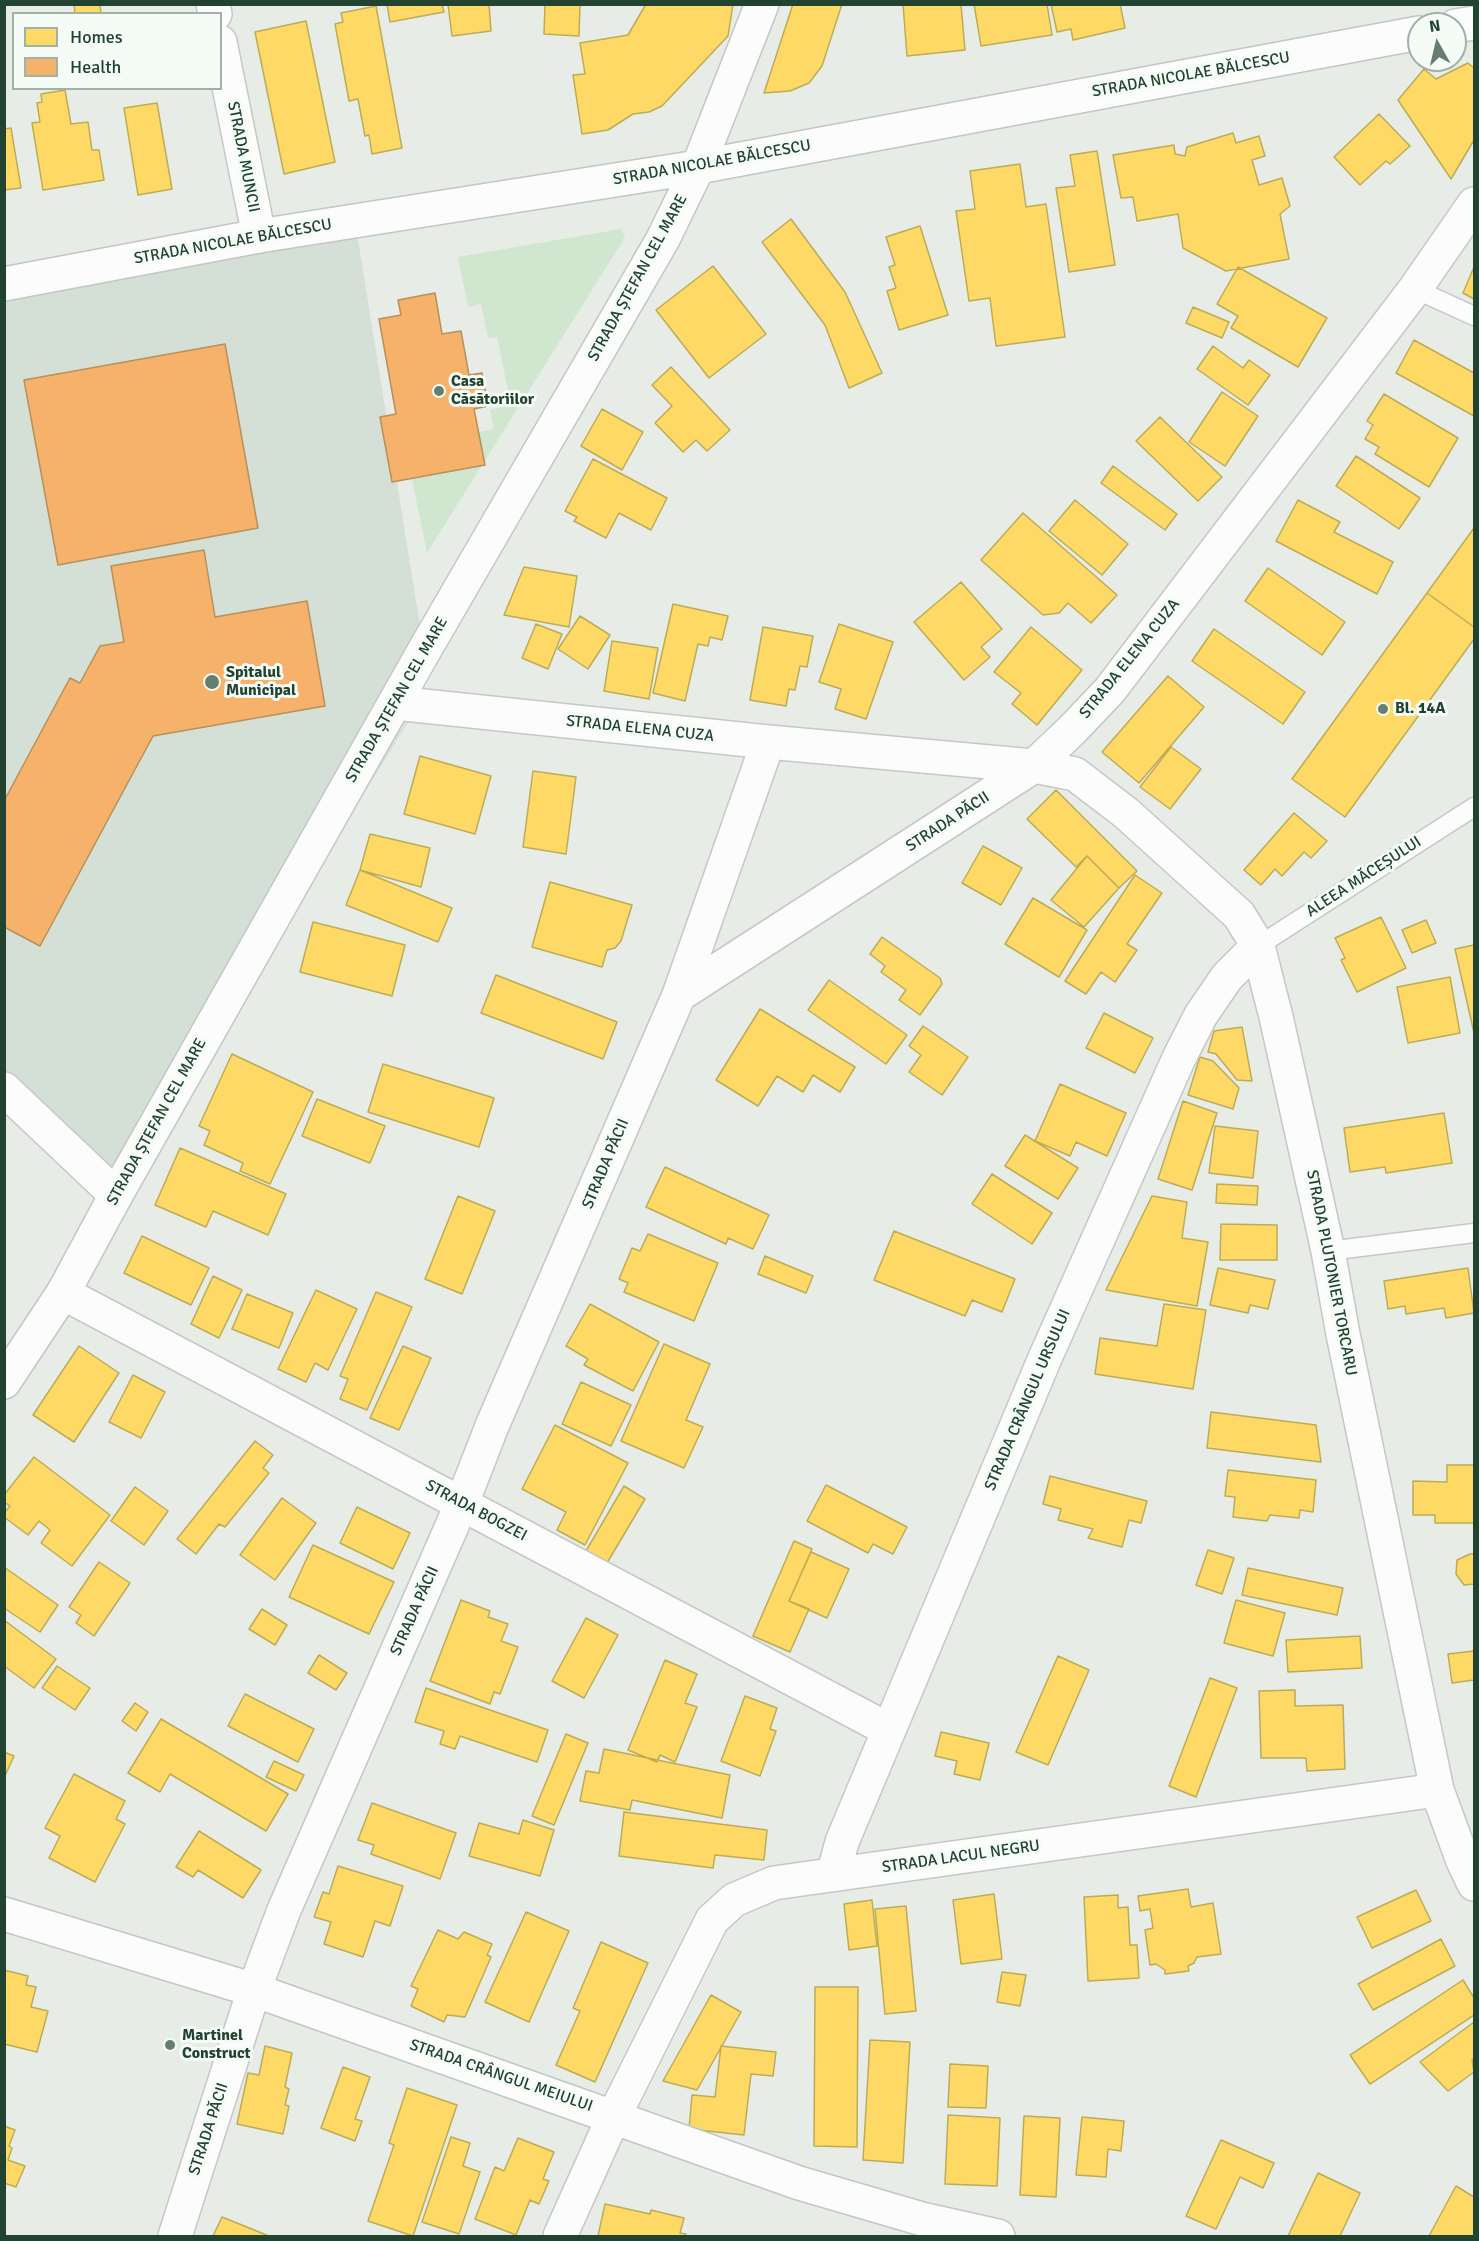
<!DOCTYPE html>
<meta charset="utf-8">
<style>
body{margin:0}
#map{position:relative;width:1479px;height:2241px;overflow:hidden;background:#e7ece7;font-family:Signika,sans-serif}
canvas{display:block}
.frame{position:absolute;inset:0;border:6px solid #21432f;pointer-events:none}
.legend{position:absolute;left:12px;top:12px;width:210px;height:78px;box-sizing:border-box;background:#f5fbf6;border:2px solid #a0b1a6;margin:0;padding:8px 10px;list-style:none;font-size:18px;color:#21432f}
.legend li{display:flex;align-items:center;gap:12px;height:30px}
.legend b{width:30px;border:2px solid #a0b1a6}
.north{position:absolute;left:1407px;top:12px;width:60px;height:60px;box-sizing:border-box;background:#f5fbf6;border:2px solid #a0b1a6;border-radius:50%;rotate:352deg;font-size:16px;font-weight:700;line-height:24px;text-align:center;color:#21432f}
.north::after{content:'';display:block;margin:auto;width:21px;height:27px;background:#667e6f;clip-path:polygon(50% 0,100% 100%,50% 72%,0 100%)}
</style>
<div id="map">
<canvas width="1479" height="2241"></canvas>
<div class="frame"></div>
<ul class="legend">
<li><b style="height:16px;background:#ffd966"></b>Homes</li>
<li><b style="height:16px;background:#f6b26b"></b>Health</li>
</ul>
<div class="north">N</div>
</div>
<script>
const c = document.querySelector('canvas').getContext('2d');
c.lineJoin = 'round';
function paint(path, color) {
  c.fillStyle = color;
  c.fill(path, 'evenodd');
}
function poly(rows) {
  const path = new Path2D();
  for (const r of rows) {
    path.moveTo(r[0], r[1]);
    for (let i = 2; i < r.length; i += 2) path.lineTo(r[i], r[i + 1]);
  }
  return path;
}
function trace(path, color, width, dash) {
  c.strokeStyle = color;
  c.lineWidth = width;
  c.lineCap = dash ? 'butt' : 'round';
  c.setLineDash(dash || []);
  c.stroke(path);
}
function label(font, color, halo, rows, align = 'center') {
  c.font = font + ' Signika,sans-serif';
  c.lineWidth = 6;
  c.setLineDash([]);
  c.textBaseline = 'middle';
  c.strokeStyle = halo;
  c.fillStyle = color;
  for (const [text, x, y, turn = 0] of rows) {
    c.save();
    c.translate(x, y);
    c.rotate((+turn || 0) * Math.PI / 180);
    c.textAlign = isNaN(turn) ? turn : align;
    if (halo) c.strokeText(text, 0, 0);
    c.fillText(text, 0, 0);
    c.restore();
  }
}
paint(poly([
 [355,221,424,651,413,714,116,1195,5,1089,4,284]
]), '#d4dfd6');
paint(poly([
 [621,229,625,236,622,242,427,553,412,479,475,466,469,434,494,429,490,410,511,405,497,337,488,338,481,304,468,307,458,257]
]), '#d0e6cf');
const homes = poly([
 [74,4,100,4,101,14,75,14,74,4],
 [387,4,442,4,444,12,390,22,387,4],
 [448,4,489,4,491,31,452,36,448,4],
 [545,4,580,4,579,36,544,34,545,4],
 [646,4,733,4,728,36,662,106,649,112,633,114,608,130,582,134,573,75,585,74,580,43,628,35,646,4],
 [793,4,842,4,822,66,809,83,790,91,764,93,793,4],
 [903,4,961,4,965,50,907,56,903,4],
 [974,4,1047,4,1052,35,981,46,974,4],
 [1051,4,1120,4,1125,28,1073,40,1071,29,1057,32,1051,4],
 [376,6,402,148,372,154,369,135,365,136,358,99,349,101,335,24,343,22,341,13,376,6],
 [306,21,335,162,284,174,255,32,306,21],
 [1468,63,1474,68,1474,140,1451,179,1398,100,1424,69,1436,79,1468,63],
 [65,90,71,124,88,122,92,150,99,150,104,180,43,190,32,123,40,122,37,103,42,102,41,94,65,90],
 [157,103,172,189,138,195,124,108,157,103],
 [1379,114,1410,146,1390,164,1386,161,1360,185,1334,157,1379,114],
 [11,128,21,188,4,190,4,129,11,128],
 [1233,133,1236,143,1259,136,1265,156,1252,160,1259,185,1282,178,1290,206,1280,214,1289,259,1226,271,1183,248,1178,214,1137,221,1133,197,1121,198,1113,155,1174,145,1175,154,1185,156,1187,147,1233,133],
 [1097,151,1115,265,1069,272,1056,188,1075,186,1070,155,1097,151],
 [1020,164,1026,207,1046,204,1065,337,996,346,990,298,969,301,956,211,975,209,970,171,1020,164],
 [791,219,845,292,882,373,849,388,825,325,762,242,791,219],
 [920,226,948,315,899,330,887,291,896,288,889,267,895,265,886,237,920,226],
 [713,266,766,334,709,378,656,310,713,266],
 [1238,267,1327,318,1298,367,1231,328,1238,316,1217,304,1238,267],
 [1474,267,1474,299,1463,293,1474,267],
 [1193,307,1229,322,1222,338,1186,323,1193,307],
 [1414,340,1474,373,1474,416,1396,373,1414,340],
 [1213,346,1243,368,1249,360,1270,375,1248,405,1197,369,1213,346],
 [671,367,730,430,707,451,696,440,683,452,655,423,672,406,652,385,671,367],
 [1222,392,1258,416,1225,466,1189,442,1222,392],
 [1384,394,1458,438,1429,487,1375,454,1379,447,1365,439,1373,425,1367,421,1384,394],
 [602,409,643,432,622,470,581,446,602,409],
 [1160,417,1222,477,1198,501,1136,441,1160,417],
 [1356,456,1420,498,1399,529,1336,486,1356,456],
 [593,459,667,498,651,530,619,513,606,538,574,521,577,517,565,511,593,459],
 [1113,466,1177,514,1165,530,1101,483,1113,466],
 [1075,500,1128,544,1102,575,1049,531,1075,500],
 [1298,500,1340,522,1334,532,1393,562,1377,594,1276,541,1298,500],
 [1023,513,1117,595,1091,623,1068,603,1059,613,1043,615,981,560,1023,513],
 [1474,528,1474,627,1427,593,1474,528],
 [524,567,577,576,569,627,504,615,524,567],
 [1268,568,1345,622,1322,655,1245,601,1268,568],
 [961,582,1002,629,981,647,990,657,964,680,914,622,961,582],
 [1427,593,1474,627,1474,639,1345,817,1292,779,1427,593],
 [673,604,728,616,722,640,710,637,708,646,698,644,685,701,653,693,673,604],
 [580,616,610,635,588,669,558,649,580,616],
 [536,624,562,634,548,669,522,658,536,624],
 [839,624,893,642,866,719,835,709,841,689,819,682,839,624],
 [763,627,813,636,807,667,800,666,795,690,789,689,786,706,750,700,763,627],
 [1031,627,1082,670,1037,725,1012,704,1021,693,994,672,1031,627],
 [1214,629,1305,692,1283,724,1192,661,1214,629],
 [612,641,658,648,649,699,604,691,612,641],
 [1168,676,1204,707,1139,783,1102,752,1168,676],
 [1171,747,1201,769,1170,809,1140,787,1171,747],
 [420,756,491,776,475,834,404,814,420,756],
 [533,771,576,777,566,854,523,847,533,771],
 [1056,790,1137,871,1119,888,1087,856,1076,867,1027,819,1056,790],
 [1294,813,1327,841,1311,858,1304,852,1282,876,1275,869,1261,885,1244,870,1294,813],
 [370,834,430,848,421,887,360,870,370,834],
 [983,846,1022,868,1001,905,962,883,983,846],
 [1087,856,1119,888,1084,927,1051,900,1087,856],
 [360,870,452,908,438,942,346,905,360,870],
 [1135,875,1162,893,1127,944,1137,950,1115,982,1101,972,1086,994,1065,981,1135,875],
 [550,882,632,905,621,941,615,948,607,950,602,967,532,947,550,882],
 [1033,898,1087,930,1059,977,1005,944,1033,898],
 [1381,917,1406,968,1357,992,1341,960,1345,958,1335,938,1381,917],
 [1426,920,1436,943,1412,953,1402,930,1426,920],
 [313,922,405,945,392,996,300,972,313,922],
 [882,937,940,978,942,984,920,1015,899,1000,906,990,881,972,885,966,870,954,882,937],
 [1474,945,1474,1033,1455,949,1474,945],
 [496,975,617,1022,603,1059,481,1013,496,975],
 [1450,977,1460,1033,1408,1043,1397,987,1450,977],
 [829,980,907,1035,886,1064,808,1010,829,980],
 [760,1009,855,1067,840,1092,813,1075,803,1092,777,1076,758,1106,716,1080,760,1009],
 [1104,1013,1153,1038,1135,1073,1086,1048,1104,1013],
 [923,1026,968,1057,942,1095,909,1072,921,1055,909,1046,923,1026],
 [1242,1027,1252,1081,1237,1080,1216,1054,1208,1052,1214,1031,1242,1027],
 [232,1054,313,1092,270,1184,240,1171,243,1163,204,1145,210,1131,199,1126,232,1054],
 [1200,1057,1213,1061,1239,1088,1233,1109,1188,1095,1200,1057],
 [383,1064,494,1098,479,1147,368,1112,383,1064],
 [1060,1084,1126,1113,1107,1156,1076,1142,1070,1156,1035,1141,1060,1084],
 [317,1099,385,1126,370,1163,302,1136,317,1099],
 [1183,1101,1217,1113,1192,1190,1158,1179,1183,1101],
 [1444,1113,1452,1163,1386,1173,1385,1167,1350,1172,1344,1128,1444,1113],
 [1215,1126,1258,1131,1253,1178,1209,1173,1215,1126],
 [1025,1135,1078,1168,1058,1199,1005,1166,1025,1135],
 [180,1148,286,1194,268,1235,213,1211,206,1227,155,1205,180,1148],
 [665,1167,769,1215,753,1249,728,1238,726,1244,646,1207,665,1167],
 [992,1174,1052,1213,1032,1244,972,1204,992,1174],
 [1217,1184,1258,1186,1257,1205,1216,1203,1217,1184],
 [458,1196,495,1211,462,1294,425,1279,458,1196],
 [1152,1196,1187,1202,1182,1238,1208,1242,1197,1306,1106,1290,1152,1196],
 [1221,1224,1277,1225,1277,1260,1220,1260,1221,1224],
 [894,1231,1015,1279,1002,1312,972,1300,965,1316,874,1280,894,1231],
 [648,1234,718,1263,694,1321,624,1292,628,1283,619,1279,632,1248,640,1251,648,1234],
 [142,1236,209,1268,191,1305,124,1273,142,1236],
 [765,1256,813,1276,806,1293,758,1274,765,1256],
 [1218,1268,1275,1280,1268,1309,1250,1305,1248,1313,1210,1305,1218,1268],
 [1468,1268,1474,1313,1446,1318,1444,1308,1406,1314,1405,1306,1388,1309,1384,1281,1468,1268],
 [213,1276,242,1290,219,1338,191,1324,213,1276],
 [316,1290,357,1309,328,1370,315,1363,306,1382,278,1369,316,1290],
 [376,1292,412,1307,367,1410,340,1399,348,1379,340,1376,376,1292],
 [247,1294,293,1313,279,1348,232,1329,247,1294],
 [590,1304,659,1342,633,1391,584,1365,588,1359,566,1346,590,1304],
 [1164,1304,1206,1310,1193,1389,1095,1374,1100,1338,1157,1346,1164,1304],
 [664,1344,710,1364,686,1420,703,1427,684,1468,621,1441,664,1344],
 [79,1346,119,1373,74,1442,33,1415,79,1346],
 [403,1346,431,1358,399,1430,370,1418,403,1346],
 [133,1375,165,1392,141,1438,109,1422,133,1375],
 [581,1382,631,1405,611,1446,562,1424,581,1382],
 [1211,1412,1316,1425,1321,1462,1207,1448,1211,1412],
 [555,1425,628,1463,585,1545,557,1530,566,1512,522,1489,555,1425],
 [255,1441,273,1455,263,1468,269,1473,225,1527,219,1524,196,1554,177,1539,255,1441],
 [34,1457,110,1515,72,1566,41,1543,50,1530,39,1521,28,1535,4,1517,4,1513,10,1506,4,1502,4,1495,34,1457],
 [1447,1465,1474,1465,1474,1523,1435,1523,1435,1515,1413,1515,1413,1481,1447,1482,1447,1465],
 [1228,1470,1316,1480,1313,1512,1300,1510,1299,1518,1270,1515,1267,1521,1233,1517,1235,1497,1225,1496,1228,1470],
 [1050,1476,1147,1501,1141,1523,1129,1520,1122,1547,1088,1538,1093,1529,1058,1520,1061,1509,1043,1504,1050,1476],
 [826,1485,907,1527,893,1554,873,1544,868,1553,807,1521,826,1485],
 [624,1486,645,1499,607,1563,586,1551,624,1486],
 [135,1487,168,1511,144,1545,111,1521,135,1487],
 [282,1498,316,1523,275,1580,240,1555,282,1498],
 [357,1507,410,1533,393,1569,340,1543,357,1507],
 [794,1541,812,1549,789,1601,809,1609,790,1652,753,1636,794,1541],
 [313,1545,394,1582,369,1634,289,1597,313,1545],
 [1208,1550,1234,1558,1222,1594,1196,1585,1208,1550],
 [811,1552,849,1569,827,1618,789,1601,811,1552],
 [1470,1554,1474,1554,1474,1584,1464,1585,1456,1574,1457,1560,1470,1554],
 [99,1562,130,1583,94,1636,76,1623,81,1615,69,1607,99,1562],
 [4,1567,58,1605,40,1632,4,1608,4,1567],
 [1248,1568,1343,1588,1337,1615,1242,1595,1248,1568],
 [461,1600,490,1611,488,1617,508,1624,501,1641,518,1647,500,1694,494,1692,490,1704,430,1681,461,1600],
 [1236,1600,1285,1613,1273,1656,1224,1643,1236,1600],
 [262,1609,287,1625,275,1645,249,1629,262,1609],
 [586,1618,618,1635,584,1698,552,1681,586,1618],
 [4,1620,56,1659,34,1688,4,1666,4,1620],
 [1360,1636,1362,1668,1288,1672,1286,1640,1360,1636],
 [1474,1651,1474,1680,1452,1683,1448,1654,1474,1651],
 [319,1655,347,1673,336,1690,308,1673,319,1655],
 [1058,1656,1089,1670,1048,1765,1016,1752,1058,1656],
 [665,1660,697,1674,685,1703,697,1707,675,1762,660,1755,657,1762,628,1750,665,1660],
 [57,1666,90,1688,75,1710,42,1688,57,1666],
 [1210,1678,1237,1688,1196,1797,1169,1786,1210,1678],
 [426,1688,548,1730,537,1762,460,1736,455,1749,440,1744,444,1731,415,1722,426,1688],
 [1295,1690,1295,1706,1343,1705,1345,1769,1307,1771,1306,1758,1261,1758,1259,1691,1295,1690],
 [245,1694,314,1729,298,1762,228,1726,245,1694],
 [745,1696,777,1708,770,1729,776,1731,760,1776,721,1761,745,1696],
 [135,1703,148,1712,136,1731,122,1721,135,1703],
 [161,1719,288,1794,266,1831,170,1774,160,1792,128,1773,161,1719],
 [941,1732,989,1743,980,1780,954,1774,957,1761,935,1756,941,1732],
 [566,1734,588,1743,554,1825,532,1816,566,1734],
 [604,1749,730,1775,722,1818,632,1800,630,1810,580,1801,586,1771,599,1773,604,1749],
 [4,1752,14,1756,4,1778,4,1752],
 [274,1761,304,1775,296,1791,266,1777,274,1761],
 [74,1774,125,1801,116,1819,125,1824,95,1882,49,1858,60,1836,45,1828,74,1774],
 [372,1803,456,1833,440,1879,371,1854,374,1845,358,1840,372,1803],
 [624,1812,767,1830,764,1860,715,1855,713,1868,619,1856,624,1812],
 [523,1820,554,1830,540,1876,469,1856,479,1823,519,1834,523,1820],
 [199,1831,261,1870,243,1898,198,1870,193,1877,176,1867,199,1831],
 [338,1866,403,1886,390,1926,375,1921,363,1957,324,1944,331,1922,314,1917,323,1892,329,1894,338,1866],
 [1188,1889,1191,1907,1213,1903,1221,1954,1197,1957,1194,1963,1188,1966,1189,1971,1165,1974,1165,1970,1156,1964,1150,1965,1145,1930,1153,1928,1150,1909,1140,1911,1138,1896,1188,1889],
 [1416,1890,1431,1921,1372,1948,1357,1917,1416,1890],
 [994,1894,1002,1959,961,1964,953,1900,994,1894],
 [1118,1895,1118,1908,1128,1907,1130,1945,1137,1945,1139,1978,1088,1981,1084,1897,1118,1895],
 [872,1900,877,1946,849,1950,844,1904,872,1900],
 [906,1906,916,2011,885,2014,875,1909,906,1906],
 [526,1912,569,1931,529,2022,485,2002,526,1912],
 [438,1930,458,1939,464,1932,492,1944,487,1955,491,1957,465,2017,447,2015,444,2022,411,2006,418,1989,411,1986,438,1930],
 [1441,1939,1455,1966,1373,2010,1358,1984,1441,1939],
 [601,1942,648,1963,595,2082,556,2065,580,2011,573,2008,601,1942],
 [4,1970,28,1976,26,1985,36,1987,31,2007,48,2011,37,2052,4,2044,4,1970],
 [1002,1972,1026,1975,1020,2006,997,2002,1002,1972],
 [1463,1980,1474,1998,1474,2015,1370,2084,1350,2055,1463,1980],
 [815,1987,858,1987,857,2147,814,2146,815,1987],
 [711,1995,741,2012,697,2090,663,2081,711,1995],
 [1474,2022,1474,2058,1472,2060,1474,2072,1448,2091,1420,2062,1474,2022],
 [870,2040,910,2042,903,2163,863,2160,870,2040],
 [265,2046,292,2053,285,2087,289,2089,285,2105,289,2106,283,2134,237,2124,248,2073,259,2075,265,2046],
 [721,2046,776,2052,773,2076,751,2074,744,2135,689,2129,692,2095,715,2097,721,2046],
 [950,2064,988,2066,986,2108,948,2107,950,2064],
 [343,2067,370,2077,355,2119,362,2121,355,2141,321,2128,343,2067],
 [407,2088,457,2105,413,2236,368,2221,394,2145,389,2143,407,2088],
 [948,2115,1000,2118,997,2186,945,2184,948,2115],
 [1024,2116,1060,2118,1056,2197,1020,2195,1024,2116],
 [1082,2117,1124,2121,1121,2151,1108,2149,1106,2177,1076,2175,1082,2117],
 [4,2126,15,2130,9,2146,12,2148,8,2160,25,2166,16,2187,4,2183,4,2126],
 [451,2137,470,2143,463,2166,480,2172,459,2234,422,2222,451,2137],
 [518,2138,554,2152,543,2179,549,2181,539,2204,530,2200,516,2235,475,2219,495,2167,504,2171,518,2138],
 [1221,2140,1274,2163,1263,2188,1240,2177,1216,2229,1186,2216,1221,2140],
 [1318,2173,1360,2193,1340,2236,1288,2236,1318,2173],
 [1456,2186,1474,2197,1474,2236,1424,2236,1429,2236,1456,2186],
 [605,2204,650,2214,651,2210,684,2218,680,2233,686,2234,685,2236,598,2236,605,2204],
 [222,2217,269,2236,213,2236,222,2217]
]);
paint(homes, '#ffd966');
trace(homes, '#bcac56', 1.5);
const health = poly([
 [435,293,442,334,461,331,469,375,482,373,488,406,474,409,485,465,392,482,380,417,396,414,379,319,401,315,398,300,435,293],
 [225,344,258,528,58,565,24,380,225,344],
 [204,550,215,617,307,601,325,706,153,736,40,946,4,927,4,801,70,678,80,683,100,646,124,642,111,566,204,550]
]);
paint(health, '#f6b26b');
trace(health, '#b69159', 1.5);
const lane = poly([
 [1415,289,1474,316],
 [1258,946,1474,807],
 [1328,1251,1474,1233]
]);
const street = poly([
 [213,4,215,14],
 [220,42,259,236],
 [395,703,768,742,1034,766,1072,730,1110,690,1415,289,1474,204],
 [679,995,1034,766,1075,774,1126,813,1239,915,1258,946,1277,1021,1328,1251,1343,1334,1437,1790,1463,1861,1474,1884],
 [4,1089,116,1195],
 [63,1293,889,1730],
 [833,1875,842,1842,1045,1358,1179,1058,1201,1015,1227,977,1258,946],
 [175,2236,254,1990,284,1910,462,1503,492,1426,679,995,768,742],
 [560,2236,614,2116,712,1920,734,1900,774,1883,1437,1790]
]);
const secondary = poly([
 [1455,26,1474,23],
 [4,284,259,236,698,167,1419,33],
 [4,1382,63,1293,116,1195,424,651,663,239,698,167,762,4],
 [4,1914,254,1990,799,2183,922,2219,998,2236]
]);
trace(lane, '#c4c9c5', 21);
trace(street, '#c4c9c5', 36);
trace(secondary, '#c0c8c3', 36);
trace(lane, '#fbfcfb', 18);
trace(street, '#fbfcfb', 33);
trace(secondary, '#fbfcfb', 33);
for (const [x, y, r, color] of [
 [439,391,6,"#667e6f"],
 [212,682,8,"#667e6f"],
 [1383,709,6,"#667e6f"],
 [170,2045,6,"#667e6f"]
]) {
  const dot = new Path2D();
  dot.arc(x, y, r, 0, 2 * Math.PI);
  c.fillStyle = color;
  c.fill(dot);
  trace(dot, '#f5fbf6', 2);
}
label('16px', '#21432f', '#f5fbf6', [
 ["STRADA NICOLAE BĂLCESCU",1191,75,-10],
 ["STRADA MUNCII",243,157,79],
 ["STRADA NICOLAE BĂLCESCU",712,163,-10],
 ["STRADA NICOLAE BĂLCESCU",233,242,-10],
 ["STRADA ȘTEFAN CEL MARE",638,278,-61],
 ["STRADA ELENA CUZA",1130,659,-51],
 ["STRADA ȘTEFAN CEL MARE",397,700,-60],
 ["STRADA ELENA CUZA",640,729,6],
 ["STRADA PĂCII",948,822,-33],
 ["ALEEA MĂCEȘULUI",1364,877,-33],
 ["STRADA ȘTEFAN CEL MARE",157,1122,-61],
 ["STRADA PĂCII",606,1164,-67],
 ["STRADA PLUTONIER TORCARU",1331,1273,79],
 ["STRADA CRÂNGUL URSULUI",1028,1400,-67],
 ["STRADA BOGZEI",476,1511,28],
 ["STRADA PĂCII",415,1611,-66],
 ["STRADA LACUL NEGRU",961,1857,-8],
 ["STRADA CRÂNGUL MEIULUI",501,2076,19],
 ["STRADA PĂCII",209,2129,-72]
]);
label('bold 16px', '#21432f', '#f5fbf6', [
 ["Casa",451,382],
 ["Căsătoriilor",451,400],
 ["Spitalul",226,673],
 ["Municipal",226,691],
 ["Bl. 14A",1395,709],
 ["Martinel",182,2036],
 ["Construct",182,2054]
], 'left');
</script>
